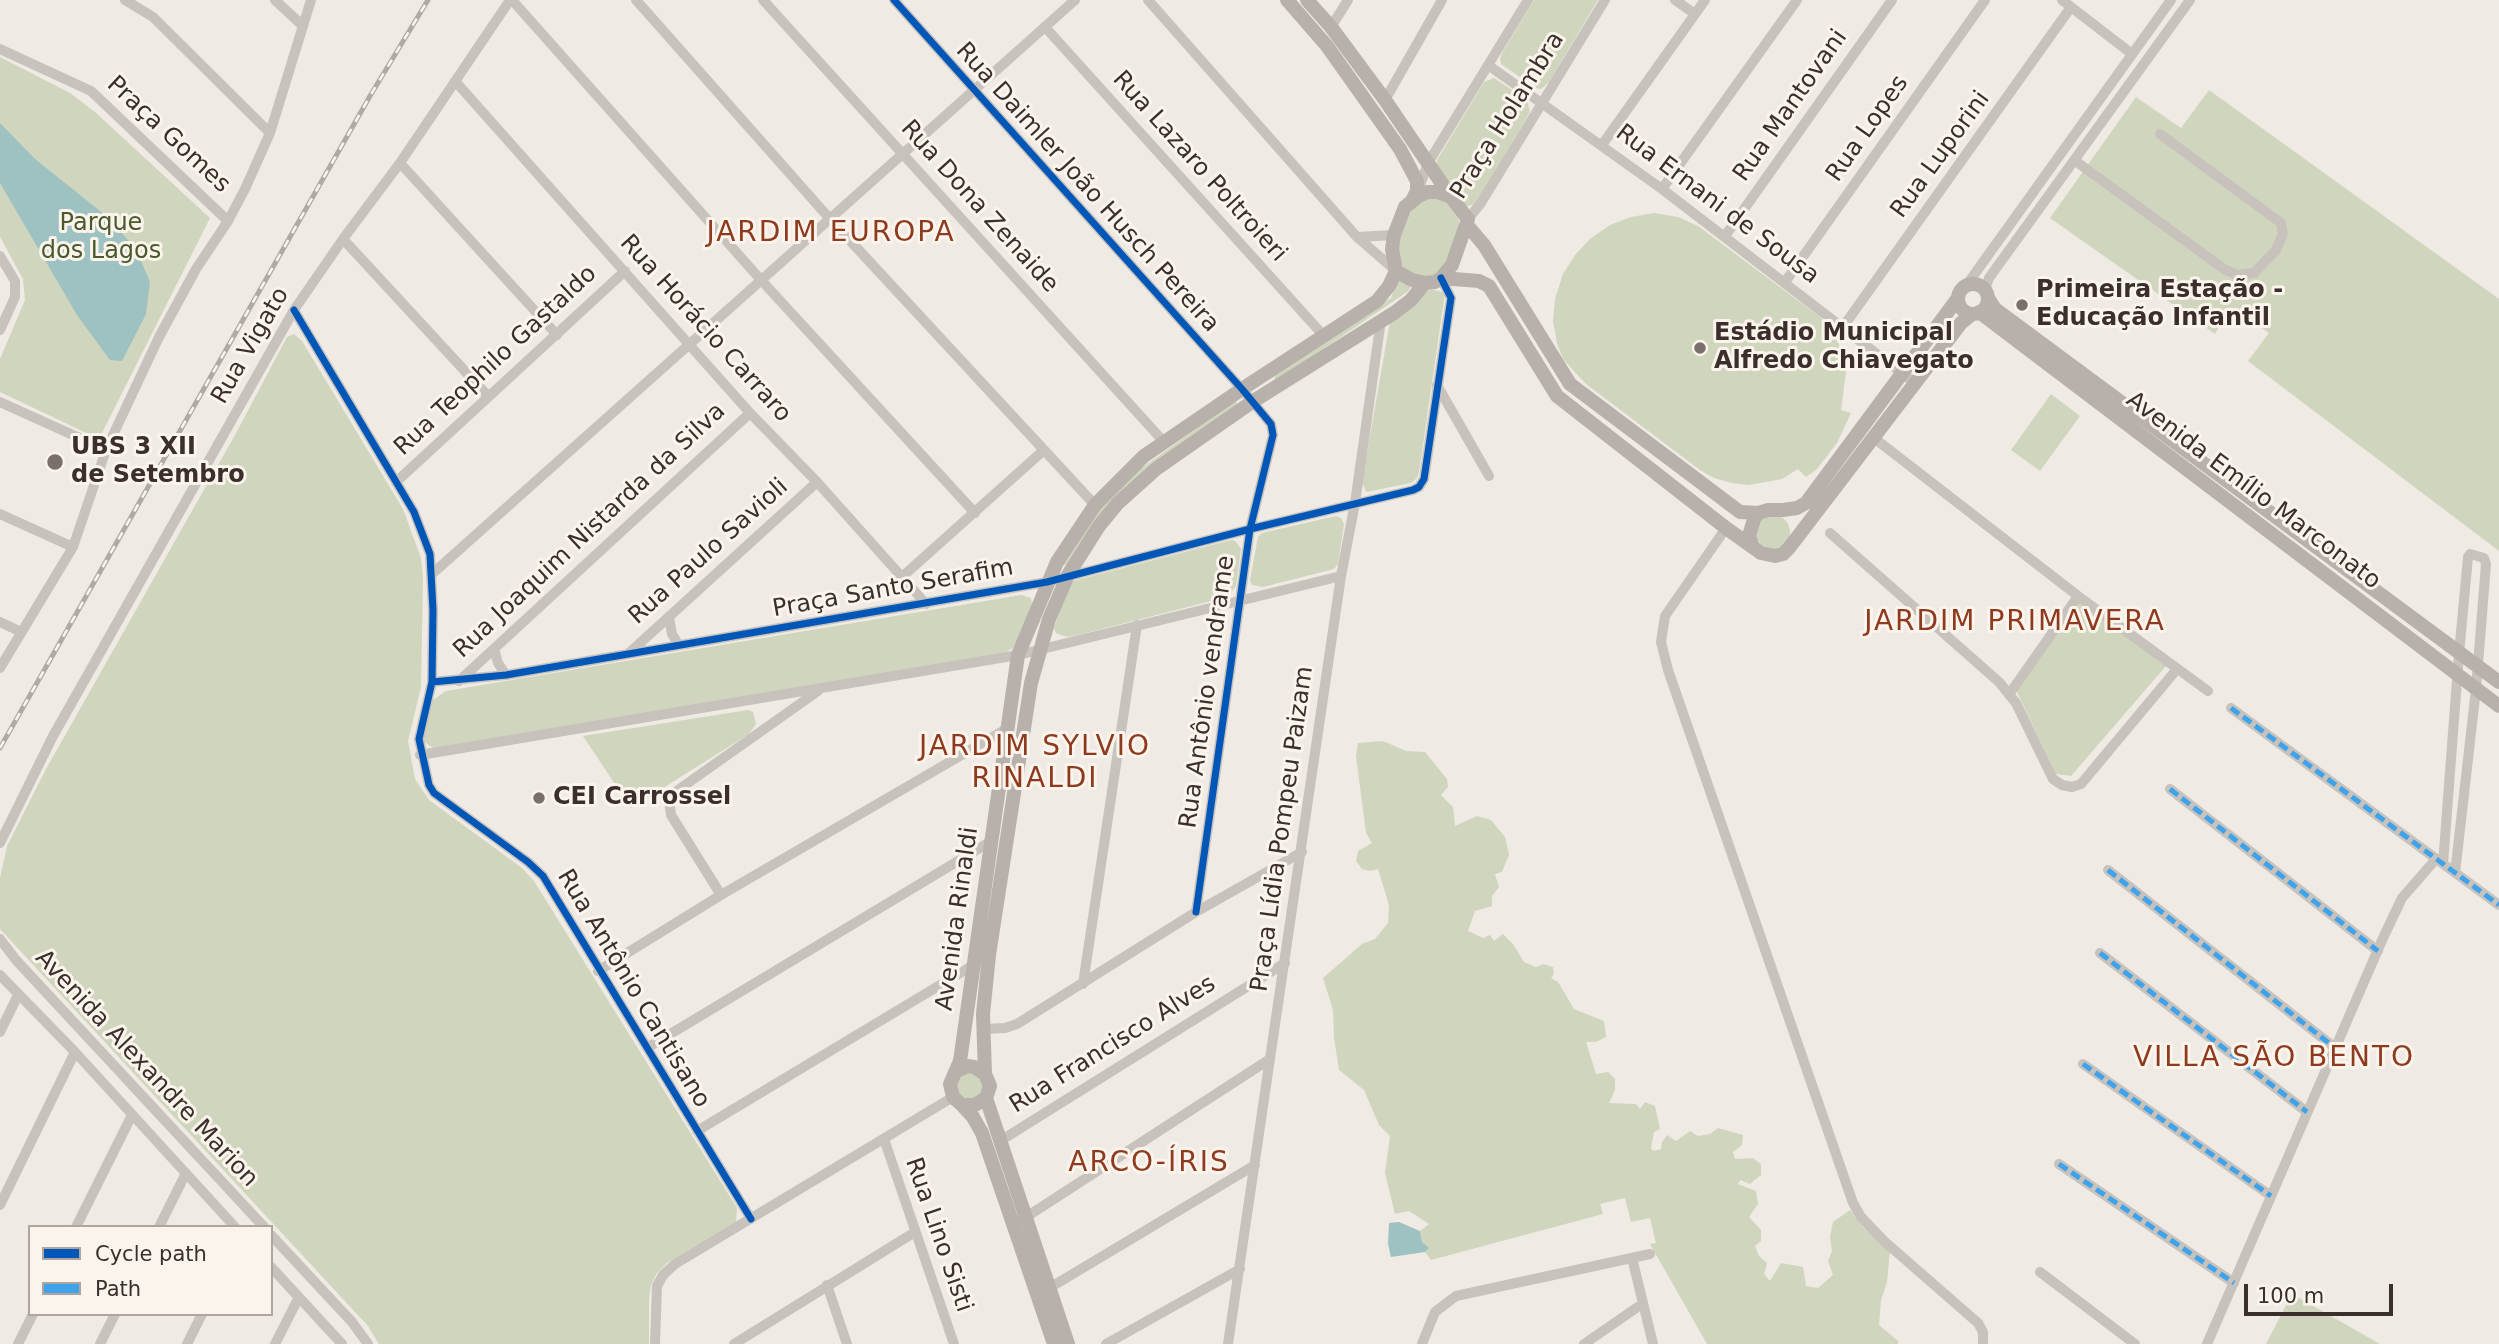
<!DOCTYPE html>
<meta charset="utf-8">
<style>
body{margin:0}
#map{position:relative;width:2499px;height:1344px;overflow:hidden;background:#efeae4;font-family:"DejaVu Sans",sans-serif}
canvas{display:block}
.legend{position:absolute;left:28px;top:1225px;width:245px;height:91px;box-sizing:border-box;background:#fbf4ec;border:2px solid #aea59e;margin:0;padding:9px 12px;list-style:none;font-size:21px;color:#3a2f2a}
.legend li{display:flex;align-items:center;gap:14px;height:35px}
.legend b{width:35px;border:2px solid #aea59e}
.scale{position:absolute;left:2244px;top:1284px;width:149px;height:32px;box-sizing:border-box;border:4px solid #3a2f2a;border-top:0;padding-left:9px;font-size:21px;line-height:24px;white-space:nowrap;color:#3a2f2a;-webkit-text-stroke:5px #fbf4ec;paint-order:stroke}
</style>
<div id="map">
<canvas width="2499" height="1344"></canvas>
<ul class="legend">
<li><b style="height:9px;background:#0057b8"></b>Cycle path</li>
<li><b style="height:9px;background:#3fa3eb"></b>Path</li>
</ul>
<div class="scale">100 m</div>
</div>
<script>
const c = document.querySelector('canvas').getContext('2d');
c.lineJoin = 'round';
function paint(path, color) {
  c.fillStyle = color;
  c.fill(path, 'evenodd');
}
function poly(rows) {
  const path = new Path2D();
  for (const r of rows) {
    if (r.length === 3) {
      path.moveTo(r[0] + r[2], r[1]);
      path.arc(r[0], r[1], r[2], 0, 2 * Math.PI);
      continue;
    }
    path.moveTo(r[0], r[1]);
    for (let i = 2; i < r.length; i += 2) path.lineTo(r[i], r[i + 1]);
  }
  return path;
}
function trace(path, color, width, dash) {
  c.strokeStyle = color;
  c.lineWidth = width;
  c.lineCap = dash ? 'butt' : 'round';
  c.setLineDash(dash || []);
  c.stroke(path);
}
function label(font, color, halo, rows, align = 'center') {
  c.font = font + ' "DejaVu Sans",sans-serif';
  c.lineWidth = 6;
  c.setLineDash([]);
  c.textBaseline = 'middle';
  c.strokeStyle = halo;
  c.fillStyle = color;
  for (const [text, x, y, turn = 0] of rows) {
    c.save();
    c.translate(x, y);
    c.rotate((+turn || 0) * Math.PI / 180);
    c.textAlign = isNaN(turn) ? turn : align;
    if (halo) c.strokeText(text, 0, 0);
    c.fillText(text, 0, 0);
    c.restore();
  }
}
paint(poly([
 [1534,0,1598,0,1549,82,1541,89,1536,88,1501,64,1500,59,1502,53],
 [0,57,70,93,95,112,210,218,99,439,0,392,0,359,25,300,23,279,0,237],
 [1494,78,1527,100,1530,112,1476,204,1467,206,1462,204,1437,165,1437,160,1484,82],
 [2209,90,2499,299,2499,551,2248,361,2269,333,2230,307,2215,334,2050,218,2136,97,2181,128],
 [1423,197,1443,199,1457,212,1459,222,1458,235,1444,266,1436,275,1416,278,1401,266,1397,244,1414,205],
 [1654,213,1678,217,1698,226,1820,317,1835,335,1843,354,1846,372,1841,410,1851,413,1837,443,1817,469,1806,477,1798,469,1782,479,1749,485,1732,483,1714,478,1700,470,1586,384,1563,359,1557,343,1553,321,1555,299,1563,274,1575,255,1590,239,1610,225,1631,217],
 [1398,278,1411,287,1407,292,1279,379,1275,379,1274,376,1391,298],
 [1431,289,1445,293,1419,472,1417,478,1411,483,1366,492,1362,482,1390,321],
 [294,334,302,341,403,509,421,558,423,578,421,687,408,741,415,779,429,800,522,868,534,881,737,1208,736,1222,667,1263,657,1273,651,1285,649,1299,649,1344,379,1344,368,1326,0,929,0,878,7,846,46,769,235,435,287,337],
 [2051,394,2080,416,2040,471,2011,450],
 [1235,401,1238,404,1164,456,1068,564,1063,566,1101,508,1135,473],
 [1773,532,17],
 [1336,516,1341,518,1344,524,1338,564,1334,569,1263,587,1252,585,1250,580,1258,537,1262,533],
 [1231,540,1235,541,1241,549,1236,586,1227,597,1074,636,1067,637,1056,633,1054,628,1068,586,1073,581],
 [1021,595,1031,598,1032,604,1016,646,1006,652,433,748,423,741,422,735,433,700,446,691],
 [2079,601,2166,666,2071,776,2056,774,2016,690],
 [748,710,753,712,756,724,749,734,631,808,583,736],
 [1383,741,1406,751,1425,752,1447,779,1448,787,1441,795,1453,807,1455,826,1477,816,1491,820,1505,837,1509,855,1502,872,1495,874,1499,887,1492,896,1492,906,1475,911,1468,931,1483,938,1490,935,1494,941,1503,934,1513,944,1524,962,1536,967,1543,964,1553,967,1554,974,1551,978,1558,982,1574,1009,1604,1021,1606,1037,1596,1042,1586,1042,1596,1074,1608,1072,1615,1079,1615,1090,1609,1103,1636,1104,1640,1109,1645,1102,1655,1106,1660,1129,1654,1132,1651,1148,1653,1151,1661,1149,1662,1142,1667,1135,1676,1141,1690,1131,1698,1136,1710,1134,1718,1128,1743,1135,1742,1145,1733,1152,1735,1159,1753,1158,1761,1164,1761,1175,1750,1184,1740,1180,1738,1184,1756,1191,1758,1204,1749,1217,1761,1230,1761,1241,1755,1246,1759,1256,1767,1263,1764,1274,1770,1281,1781,1263,1803,1267,1806,1286,1818,1288,1833,1275,1828,1261,1832,1251,1830,1237,1833,1222,1850,1210,1863,1227,1890,1250,1887,1282,1881,1300,1879,1325,1898,1341,1898,1344,1707,1344,1650,1244,1656,1243,1650,1218,1631,1222,1625,1198,1600,1204,1603,1214,1431,1260,1425,1252,1428,1248,1422,1242,1420,1231,1429,1224,1409,1211,1395,1214,1385,1173,1390,1136,1379,1125,1364,1090,1339,1070,1334,1038,1333,1010,1323,978,1362,944,1375,939,1388,923,1389,905,1378,869,1370,871,1362,869,1356,861,1358,851,1372,843,1366,833,1356,756,1358,743],
 [970,1086,13],
 [2292,1294,2380,1344,2266,1344]
]), '#d0d5bd');
paint(poly([
 [0,123,35,159,105,215,136,249,150,282,146,314,122,361,110,360,77,315,0,183],
 [1399,1222,1420,1231,1422,1242,1429,1248,1425,1252,1391,1257,1388,1244,1389,1223]
]), '#9ec1c2');
trace(poly([
 [125,0,153,17,270,133],
 [275,0,303,26],
 [512,0,761,280,975,513],
 [636,0,830,219,1095,505],
 [763,0,1164,442],
 [894,0,1242,389,1271,424,1273,435,1250,529,1196,912],
 [1148,0,1357,237,1395,270],
 [1675,0,1695,14],
 [2062,0,2132,54],
 [1045,27,1323,335],
 [1331,27,1348,0],
 [0,49,91,91,228,221],
 [1488,65,1662,189,1916,384],
 [455,81,750,413,817,482,926,604],
 [1385,100,1442,0],
 [1602,145,1705,0],
 [2074,160,2224,269,2237,275,2254,273,2276,250,2283,234,2281,223,2160,134],
 [400,163,557,335],
 [1419,188,1428,163,1528,0],
 [1662,189,1797,0],
 [1468,219,1481,203,1605,0],
 [1725,236,1892,0],
 [1357,237,1394,235],
 [343,239,488,396],
 [0,256,15,281,15,297,0,330],
 [1785,282,1985,0],
 [1966,286,2171,0],
 [1985,290,1989,278,2002,260,2190,0],
 [294,310,414,512,430,554,433,610,432,682,419,739,429,785,434,793,528,862,543,876,751,1219],
 [1843,327,2071,7],
 [1437,385,1489,476],
 [0,402,106,450],
 [1874,438,2078,596,2208,691],
 [396,482,625,271],
 [0,514,73,547],
 [1726,528,1665,616,1661,642,1668,670,1853,1203,1861,1217,1884,1241,1978,1323,1983,1332,1983,1344],
 [1830,533,1999,682,2016,703,2053,779,2062,785,2072,787,2081,784,2177,669],
 [432,574,1075,0],
 [903,576,1044,450],
 [669,617,672,634,678,644],
 [0,622,21,632],
 [494,649,498,663,506,675],
 [628,654,817,482],
 [0,668,73,547,106,450,159,337,196,269,228,221,245,189,270,133,311,0],
 [459,681,750,413],
 [432,682,506,675,1047,582,1250,529,1413,490,1419,487,1424,479,1451,298,1441,278],
 [2010,693,2078,596],
 [2231,708,2499,905],
 [420,755,1018,655,1341,576],
 [2170,789,2378,951],
 [0,843,53,736,294,310,343,239,400,163,510,0],
 [2443,864,2459,654,2468,557,2470,554,2484,558,2486,564,2476,689,2455,873],
 [2108,870,2334,1047],
 [721,895,671,815,669,800,671,795,818,691],
 [0,939,16,960,264,1227],
 [2100,953,2307,1112],
 [598,971,721,895,1008,728],
 [0,975,75,1052,235,1227],
 [1083,984,1137,625],
 [983,1029,1005,1028,1017,1024,1196,912,1302,852],
 [0,1032,18,995],
 [647,1048,993,840],
 [2083,1064,2271,1196],
 [697,1131,975,964],
 [884,1139,954,1344],
 [1000,1141,1285,963],
 [2059,1164,2234,1283],
 [0,1205,75,1052],
 [1020,1221,1270,1059],
 [76,1227,132,1115],
 [159,1227,186,1173],
 [271,1235,352,1322,368,1344],
 [1632,1258,1653,1344],
 [271,1267,342,1344],
 [2040,1272,2135,1344],
 [827,1285,847,1344],
 [1051,1287,1255,1165],
 [18,1344,33,1314],
 [100,1344,115,1314],
 [187,1344,202,1314],
 [275,1344,299,1297],
 [655,1344,657,1286,663,1275,675,1264,953,1097],
 [734,1344,915,1232],
 [1106,1344,1240,1269],
 [1228,1344,1341,576,1355,503,1381,320],
 [1422,1344,1435,1312,1456,1296,1650,1254],
 [1584,1344,1642,1304],
 [2207,1344,2383,938,2402,898,2436,859]
]), '#c8c2bc', 10);
trace(poly([
 [1287,0,1327,46,1400,149,1417,181,1417,191,1412,201],
 [1307,0,1331,27,1385,100,1451,197],
 [1427,192,1438,192,1451,197,1468,219,1452,265,1441,278,1435,282,1425,283,1412,280,1396,271,1392,249,1394,235,1405,207,1417,197,1427,192],
 [1467,225,1484,245,1570,384,1740,512,1758,513,1768,510,1783,510,1797,508,1806,503,1958,298],
 [1441,278,1479,281,1489,286,1557,396,1726,528,1761,553,1775,556,1783,554,1789,548,1961,323,1972,314],
 [1973,299,15],
 [1988,298,1995,309,2499,682],
 [1979,312,2499,706],
 [1753,547,1749,536,1754,519,1758,513],
 [955,1072,968,1066,974,1067,985,1074,990,1086,986,1098,975,1105,962,1105,953,1097,950,1084,960,1061,1018,655,1057,562,1095,505,1144,456,1242,389,1377,301,1389,286,1396,271],
 [985,1074,983,1014,989,955,1031,683,1049,619,1068,575,1099,526,1118,503,1156,469,1252,402,1394,313,1411,300,1425,283],
 [986,1098,1068,1344],
 [962,1105,973,1117,982,1133,1054,1344]
]), '#b7b0ab', 14);
const rail = poly([
 [0,748,370,96,428,0]
]);
trace(rail, '#b0aaa6', 5);
trace(rail, '#fbf4ec', 2.5, [8]);
trace(poly([
 [2231,708,2499,905],
 [2170,789,2378,951],
 [2108,870,2334,1047],
 [2100,953,2307,1112],
 [2083,1064,2271,1196],
 [2059,1164,2234,1283]
]), '#3fa3eb', 5, [10, 5]);
trace(poly([
 [894,0,1242,389,1271,424,1273,435,1250,529,1196,912],
 [294,310,414,512,430,554,433,610,432,682,419,739,429,785,434,793,528,862,543,876,751,1219],
 [432,682,506,675,1047,582,1250,529,1413,490,1419,487,1424,479,1451,298,1441,278]
]), '#0057b8', 7);
for (const [x, y, r, color] of [
 [2022,305,7,"#79706b"],
 [1700,348,7,"#79706b"],
 [55,462,9,"#79706b"],
 [539,798,7,"#79706b"]
]) {
  const dot = new Path2D();
  dot.arc(x, y, r, 0, 2 * Math.PI);
  c.fillStyle = color;
  c.fill(dot);
  trace(dot, '#fbf4ec', 2.5);
}
label('24px', '#3a2f2a', '#fbf4ec', [
 ["Rua Mantovani",1791,106,-55],
 ["Praça Holambra",1508,116,-58],
 ["Rua Lopes",1868,129,-55],
 ["Praça Gomes",168,135,43],
 ["Rua Luporini",1941,155,-54],
 ["Rua Lazaro Poltroieri",1199,167,48],
 ["Rua Daimler João Husch Pereira",1087,188,48],
 ["Rua Ernani de Sousa",1717,205,37],
 ["Rua Dona Zenaide",979,207,48],
 ["Rua Horácio Carraro",705,329,48],
 ["Rua Vigato",251,346,-60],
 ["Rua Teophilo Gastaldo",496,361,-43],
 ["Avenida Emílio Marconato",2253,491,37],
 ["Rua Joaquim Nistarda da Silva",590,531,-43],
 ["Rua Paulo Savioli",709,552,-42],
 ["Praça Santo Serafim",893,589,-10],
 ["Rua Antônio vendrame",1208,692,-82],
 ["Praça Lídia Pompeu Paizam",1283,829,-82],
 ["Avenida Rinaldi",958,919,-82],
 ["Rua Antônio Cantisano",633,989,59],
 ["Rua Francisco Alves",1113,1045,-32],
 ["Avenida Alexandre Marion",146,1069,47],
 ["Rua Lino Sisti",938,1235,71]
]);
label('24px', '#495a2c', '#fbf4ec', [
 ["Parque",101,224],
 ["dos Lagos",101,252]
]);
label('bold 24px', '#3a2f2a', '#fbf4ec', [
 ["Primeira Estação -",2036,291],
 ["Educação Infantil",2036,319],
 ["Estádio Municipal",1714,334],
 ["Alfredo Chiavegato",1714,362],
 ["UBS 3 XII",71,448],
 ["de Setembro",71,476],
 ["CEI Carrossel",553,798]
], 'left');
c.letterSpacing = '2px';
label('28px', '#8e3a1e', '#fbf4ec', [
 ["JARDIM EUROPA",831,234],
 ["JARDIM PRIMAVERA",2015,623],
 ["JARDIM SYLVIO",1035,748],
 ["RINALDI",1035,780],
 ["VILLA SÃO BENTO",2274,1059],
 ["ARCO-ÍRIS",1149,1164]
]);
c.letterSpacing = '0px';
</script>
